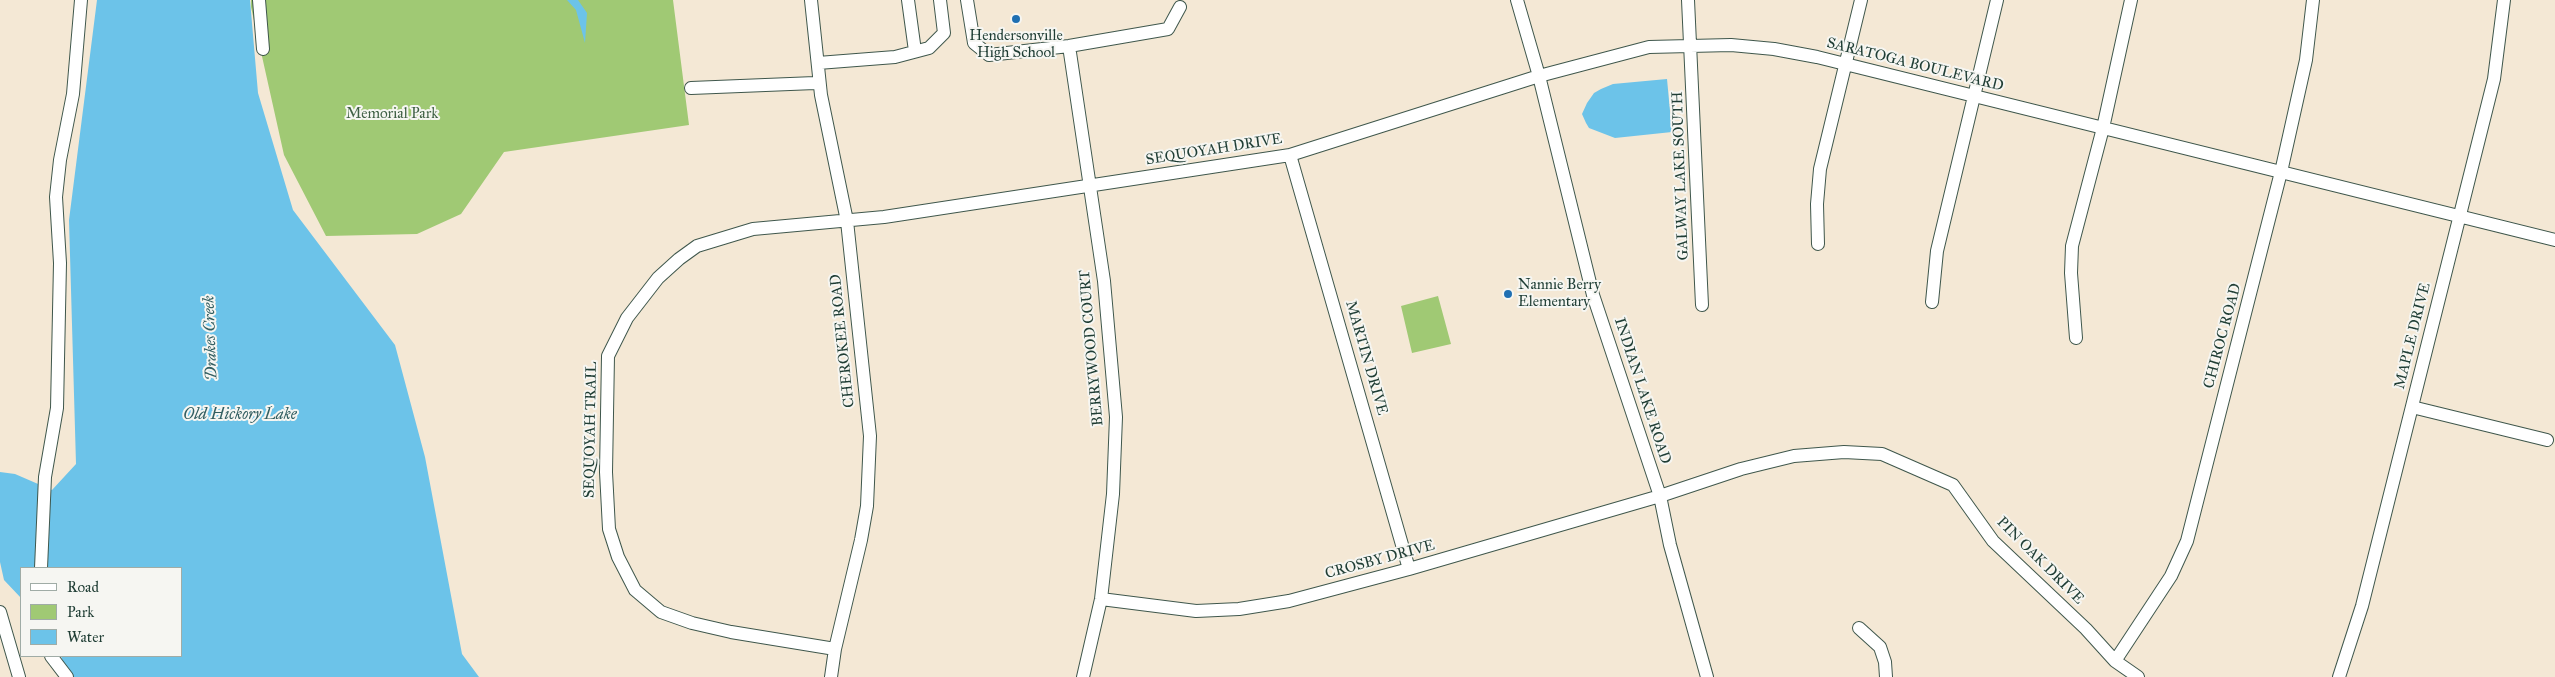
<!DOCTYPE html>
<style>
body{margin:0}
#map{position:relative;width:2555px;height:677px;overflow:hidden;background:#f4e8d5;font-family:"IM FELL Great Primer",serif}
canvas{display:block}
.legend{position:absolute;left:20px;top:567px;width:162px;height:90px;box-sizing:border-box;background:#f6f6f2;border:1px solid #a0aca6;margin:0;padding:6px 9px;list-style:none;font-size:15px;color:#1f3d34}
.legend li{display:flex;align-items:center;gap:10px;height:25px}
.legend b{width:25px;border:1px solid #a0aca6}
</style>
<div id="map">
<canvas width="2555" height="677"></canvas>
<ul class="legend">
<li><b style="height:6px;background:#fff"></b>Road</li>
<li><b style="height:14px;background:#a0c974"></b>Park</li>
<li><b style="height:14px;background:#6cc3e9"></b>Water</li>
</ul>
</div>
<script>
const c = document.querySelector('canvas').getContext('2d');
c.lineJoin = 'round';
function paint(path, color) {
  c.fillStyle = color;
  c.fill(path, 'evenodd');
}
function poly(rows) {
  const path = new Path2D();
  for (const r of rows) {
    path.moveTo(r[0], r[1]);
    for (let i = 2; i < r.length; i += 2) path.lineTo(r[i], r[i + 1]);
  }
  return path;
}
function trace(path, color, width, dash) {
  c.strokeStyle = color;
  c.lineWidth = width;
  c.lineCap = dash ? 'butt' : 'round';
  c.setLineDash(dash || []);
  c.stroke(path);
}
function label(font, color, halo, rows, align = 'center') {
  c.font = font + ' "IM FELL Great Primer",serif';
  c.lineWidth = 4;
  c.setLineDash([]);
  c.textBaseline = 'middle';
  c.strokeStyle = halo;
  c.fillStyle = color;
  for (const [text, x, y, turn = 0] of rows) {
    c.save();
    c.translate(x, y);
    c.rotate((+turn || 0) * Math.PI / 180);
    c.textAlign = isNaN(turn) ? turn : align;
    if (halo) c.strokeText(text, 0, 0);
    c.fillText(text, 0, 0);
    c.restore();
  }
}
paint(poly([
 [251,0,673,0,689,125,504,152,461,214,417,234,326,236,284,155,251,7],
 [1438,296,1451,344,1412,353,1401,306]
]), '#a0c974');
paint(poly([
 [97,0,250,0,258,93,293,210,395,345,425,457,462,654,479,677,68,677,61,656,181,656,181,568,21,568,21,598,4,580,0,562,0,472,15,474,52,490,76,464,69,220],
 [567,0,578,0,587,13,585,43,576,10],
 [1667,79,1672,132,1615,138,1589,128,1586,123,1582,114,1587,103,1594,93,1601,89,1613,84]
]), '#6cc3e9');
const minor = poly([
 [259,0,263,49],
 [811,0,821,95,847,221,870,436,867,506,861,540,835,649,831,677],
 [908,0,915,51],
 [967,0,974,43,989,55,1069,46,1168,29,1180,7],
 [1517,0,1539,76,1593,295,1660,496,1670,545,1707,677],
 [1688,0,1702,305],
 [1069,46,1104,281,1116,417,1113,494,1101,599,1083,677],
 [818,63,895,57,929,48,944,33,940,0],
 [691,88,815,83],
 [1290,155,1409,569],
 [1818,244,1817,204,1820,169,1861,0],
 [1932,302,1937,251,1997,0],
 [2076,338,2071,273,2072,246,2103,128,2131,0],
 [2412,407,2547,440],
 [41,568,45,477,57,408,60,263,56,197,60,160,73,94,81,0],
 [1101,599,1196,611,1239,609,1289,601,1409,569,1660,496,1741,469,1794,456,1844,452,1882,454,1953,485,1993,541,2086,629,2115,661,2138,677],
 [0,612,19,677],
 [1859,628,1880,647,1885,662,1886,677],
 [835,649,731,632,692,623,661,612,635,590,618,557,609,529,606,472,608,356,627,318,658,278,679,259,697,246,753,229,884,217,1290,155,1539,76,1649,47,1731,45,1774,49,1817,57,2555,240],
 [51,656,67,677],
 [2115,661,2171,576,2187,541,2281,172,2306,60,2313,0],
 [2339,677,2362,606,2494,79,2504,0]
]);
trace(minor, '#3f574c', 14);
trace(minor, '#fff', 12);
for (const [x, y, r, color] of [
 [1016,19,5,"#1f6fb2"],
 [1508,294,5,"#1f6fb2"]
]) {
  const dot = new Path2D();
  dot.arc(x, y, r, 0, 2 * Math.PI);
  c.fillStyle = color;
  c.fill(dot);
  trace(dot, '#f6f6f2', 2);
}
label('15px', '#1f3d34', '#f6f6f2', [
 ["Hendersonville",1016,36],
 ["High School",1016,53],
 ["Nannie Berry",1518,285,"left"],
 ["Elementary",1518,302,"left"]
]);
label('15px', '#1f3d34', '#f6f6f2', [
 ["SARATOGA BOULEVARD",1915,65,14],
 ["SEQUOYAH DRIVE",1214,150,-9],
 ["GALWAY LAKE SOUTH",1681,176,-92],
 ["CHIROC ROAD",2223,336,-75],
 ["MAPLE DRIVE",2413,336,-76],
 ["CHEROKEE ROAD",843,341,-96],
 ["BERRYWOOD COURT",1092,348,-95],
 ["MARTIN DRIVE",1366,358,74],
 ["INDIAN LAKE ROAD",1642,391,72],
 ["SEQUOYAH TRAIL",591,430,-89],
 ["CROSBY DRIVE",1380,560,-15],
 ["PIN OAK DRIVE",2040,561,45]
]);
label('15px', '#3f6044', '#f6f6f2', [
 ["Memorial Park",392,114]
]);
label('italic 16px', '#325e61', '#f6f6f2', [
 ["Drakes Creek",211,338,-92],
 ["Old Hickory Lake",240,415]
]);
</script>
